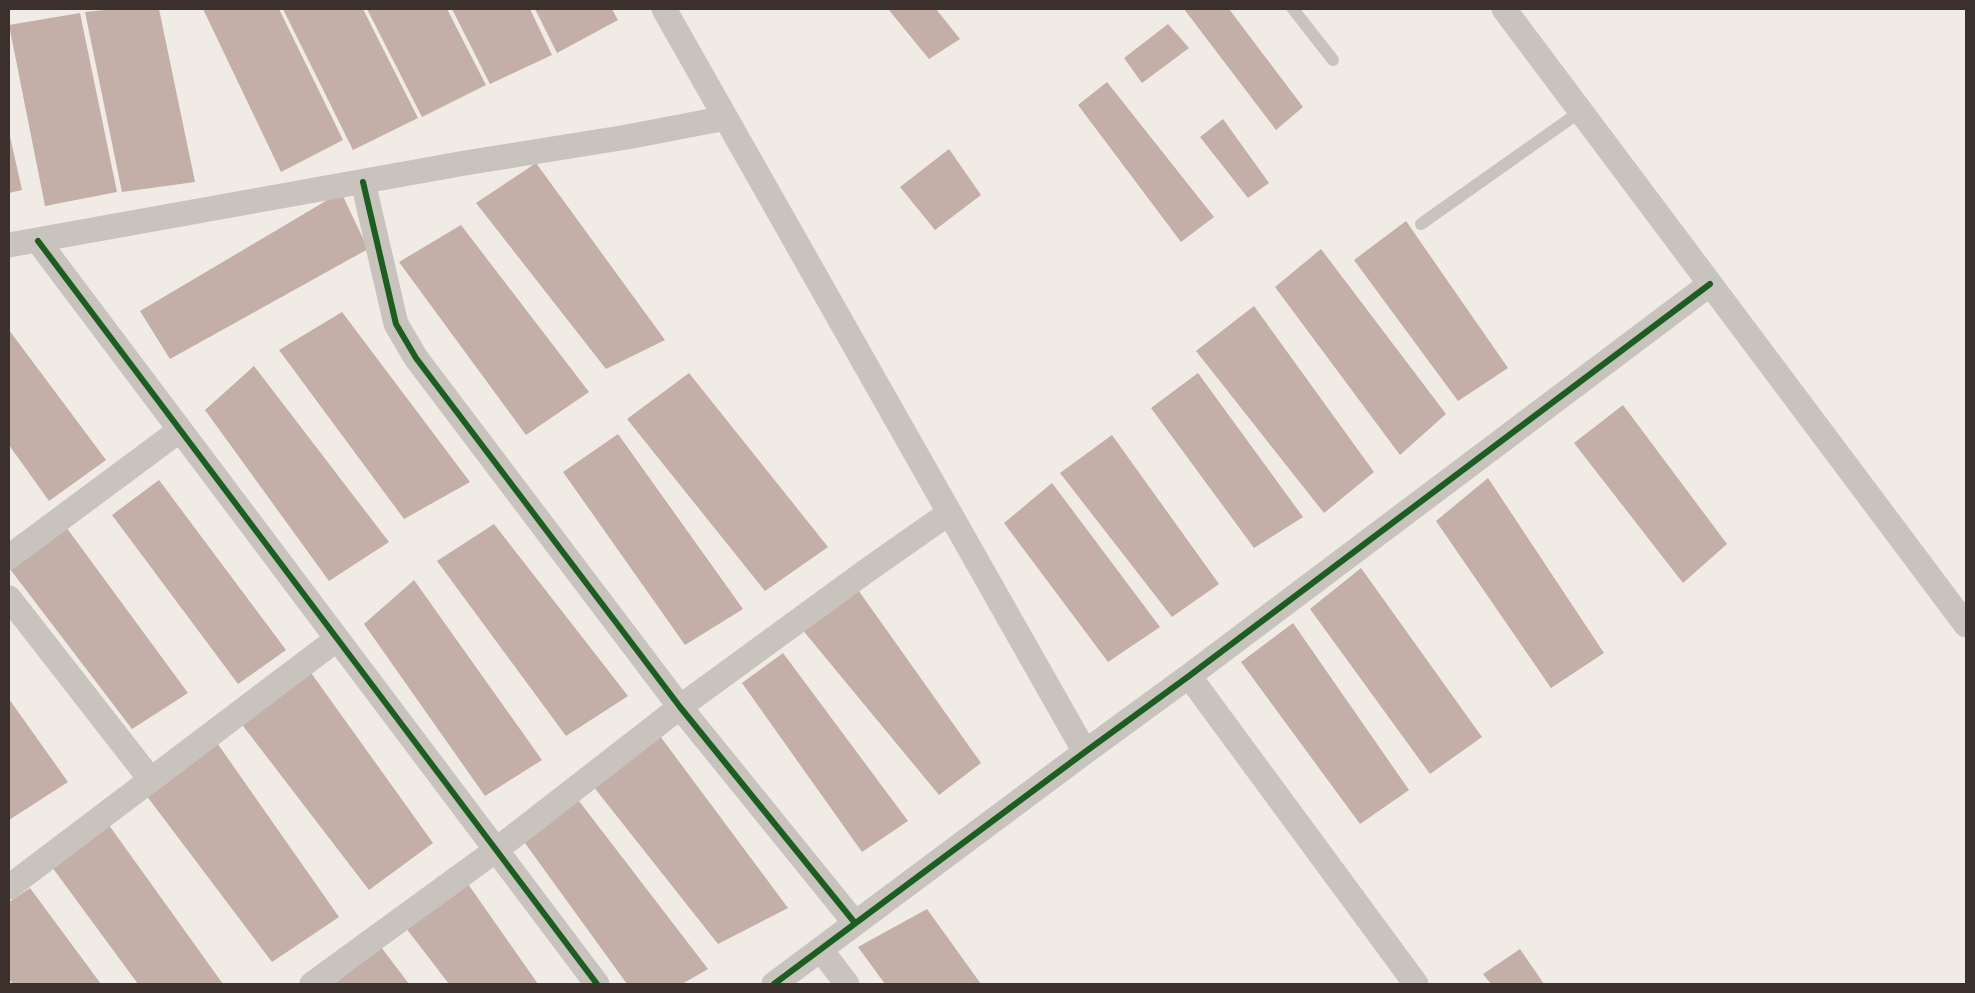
<!DOCTYPE html>
<style>
body{margin:0}
#map{position:relative;width:1975px;height:993px;overflow:hidden;background:#f0ebe5;font-family:"Source Sans 3",sans-serif}
canvas{display:block}
.frame{position:absolute;inset:0;border:10px solid #3b302b;pointer-events:none}
</style>
<div id="map">
<canvas width="1975" height="993"></canvas>
<div class="frame"></div>
</div>
<script>
const c = document.querySelector('canvas').getContext('2d');
c.lineJoin = 'round';
function paint(path, color) {
  c.fillStyle = color;
  c.fill(path, 'evenodd');
}
function poly(rows) {
  const path = new Path2D();
  for (const r of rows) {
    path.moveTo(r[0], r[1]);
    for (let i = 2; i < r.length; i += 2) path.lineTo(r[i], r[i + 1]);
  }
  return path;
}
function trace(path, color, width, dash) {
  c.strokeStyle = color;
  c.lineWidth = width;
  c.lineCap = dash ? 'butt' : 'round';
  c.setLineDash(dash || []);
  c.stroke(path);
}
paint(poly([
 [114,9,159,9,195,182,122,192,85,12],
 [203,9,279,9,343,140,281,172],
 [283,9,363,9,418,118,353,150],
 [367,9,447,9,486,85,422,117],
 [452,9,530,9,552,55,490,84],
 [535,9,612,9,618,20,557,53],
 [888,9,936,9,960,39,929,59],
 [1184,9,1229,9,1303,107,1276,130],
 [80,13,117,192,45,206,9,25],
 [1168,24,1189,48,1142,83,1124,58],
 [1107,82,1214,217,1181,242,1078,105],
 [1223,119,1269,183,1248,198,1200,137],
 [9,132,22,190,9,193],
 [949,149,981,195,935,230,900,187],
 [536,163,665,340,606,369,476,203],
 [341,192,368,249,170,359,140,311],
 [1406,221,1508,368,1458,401,1354,260],
 [461,225,589,392,526,435,399,262],
 [1321,249,1446,414,1400,455,1275,287],
 [1254,306,1374,472,1324,513,1196,351],
 [342,312,470,482,404,519,279,350],
 [9,330,106,460,49,501,9,445],
 [254,366,389,542,329,581,205,410],
 [689,373,828,547,765,591,627,419],
 [1198,373,1303,517,1254,548,1151,408],
 [1623,405,1727,544,1683,583,1574,443],
 [618,434,743,609,685,645,563,472],
 [1112,435,1219,584,1172,617,1060,473],
 [1488,478,1604,653,1551,688,1436,521],
 [159,480,286,650,238,684,112,515],
 [1052,483,1160,627,1108,662,1004,523],
 [494,524,628,696,566,736,437,561],
 [66,527,188,693,132,729,10,569],
 [1361,568,1482,737,1430,774,1310,609],
 [414,580,542,760,485,796,364,624],
 [856,587,981,763,939,795,801,628],
 [1293,623,1409,790,1360,824,1241,662],
 [783,653,908,821,862,852,742,683],
 [309,670,433,843,369,890,240,722],
 [9,699,68,782,9,820],
 [660,736,788,908,718,944,593,786],
 [215,740,339,917,272,962,146,795],
 [579,801,708,969,682,984,627,984,522,839],
 [106,821,223,984,138,984,52,867],
 [468,884,538,984,449,984,406,928],
 [30,888,101,984,13,984,9,979,9,902],
 [927,909,981,984,885,984,858,947],
 [381,947,409,984,334,984],
 [1520,949,1544,984,1491,984,1483,974]
]), '#c3afa7');
trace(poly([
 [1293,9,1333,60],
 [1421,224,1581,111]
]), '#c9c3be', 12);
trace(poly([
 [664,9,1085,752],
 [1504,9,1966,625],
 [363,182,396,324,416,358,680,707,855,923],
 [38,241,597,984],
 [9,245,465,163,627,137,726,118],
 [9,557,180,430],
 [9,598,151,780],
 [1189,676,1416,984],
 [9,887,337,639],
 [821,950,847,984],
 [312,984,496,850,680,707,869,569,949,513],
 [774,984,1085,752,1189,676,1710,284]
]), '#c9c3be', 25);
trace(poly([
 [363,182,396,324,416,358,680,707,855,923],
 [38,241,597,984],
 [774,984,1085,752,1189,676,1710,284]
]), '#1b5e20', 6);
</script>
